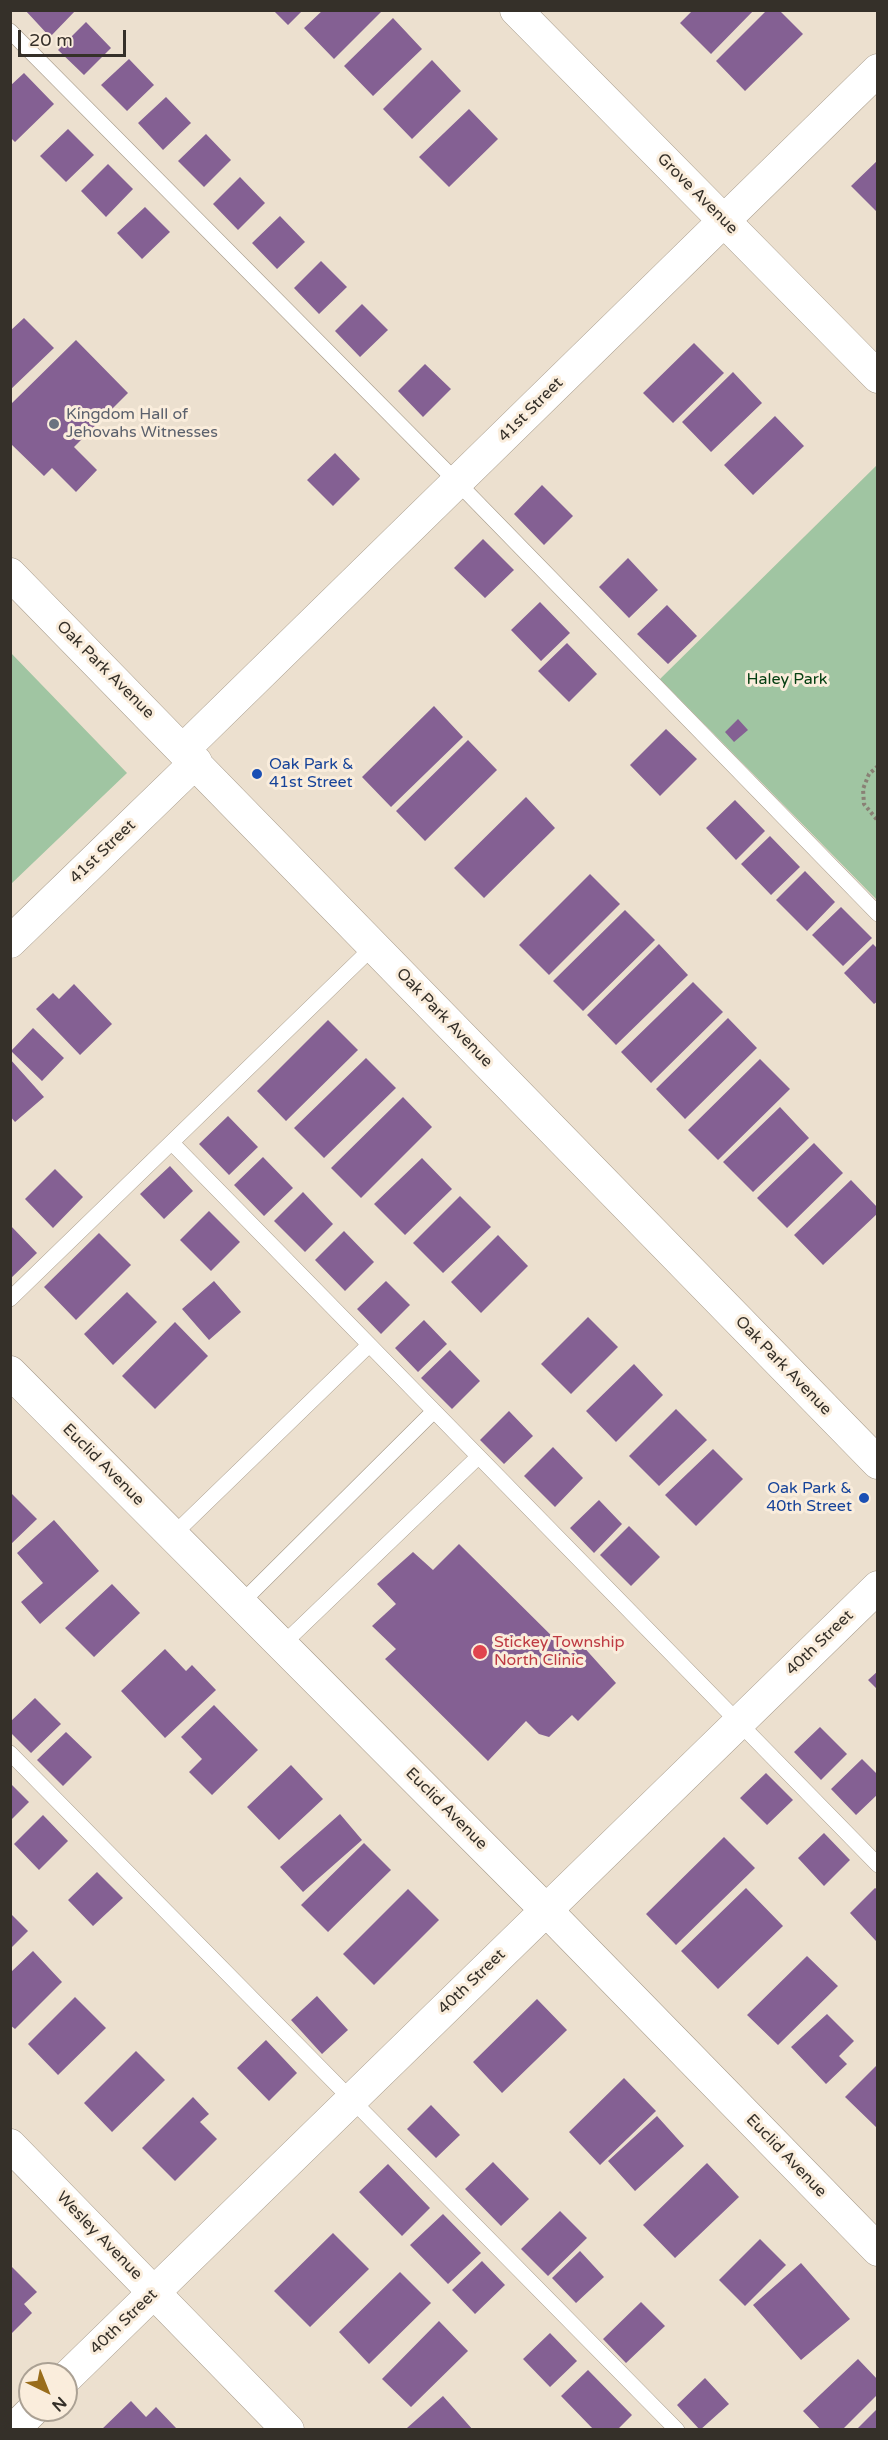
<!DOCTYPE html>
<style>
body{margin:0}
#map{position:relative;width:888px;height:2440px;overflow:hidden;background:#ece0cf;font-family:"Varela Round",sans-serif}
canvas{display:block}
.frame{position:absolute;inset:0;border:12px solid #353029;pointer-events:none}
.north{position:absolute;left:18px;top:2362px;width:60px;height:60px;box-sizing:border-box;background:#faeddc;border:2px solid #aba194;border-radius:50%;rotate:137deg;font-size:16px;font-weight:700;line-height:24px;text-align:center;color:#353029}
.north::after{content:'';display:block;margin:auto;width:21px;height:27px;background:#996d1c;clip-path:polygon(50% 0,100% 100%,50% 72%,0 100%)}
.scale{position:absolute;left:18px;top:30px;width:108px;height:27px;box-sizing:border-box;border:3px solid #353029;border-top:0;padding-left:8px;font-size:18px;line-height:21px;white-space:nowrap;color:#353029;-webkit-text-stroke:4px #faeddc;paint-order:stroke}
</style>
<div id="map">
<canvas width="888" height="2440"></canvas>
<div class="frame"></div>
<div class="north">N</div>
<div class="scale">20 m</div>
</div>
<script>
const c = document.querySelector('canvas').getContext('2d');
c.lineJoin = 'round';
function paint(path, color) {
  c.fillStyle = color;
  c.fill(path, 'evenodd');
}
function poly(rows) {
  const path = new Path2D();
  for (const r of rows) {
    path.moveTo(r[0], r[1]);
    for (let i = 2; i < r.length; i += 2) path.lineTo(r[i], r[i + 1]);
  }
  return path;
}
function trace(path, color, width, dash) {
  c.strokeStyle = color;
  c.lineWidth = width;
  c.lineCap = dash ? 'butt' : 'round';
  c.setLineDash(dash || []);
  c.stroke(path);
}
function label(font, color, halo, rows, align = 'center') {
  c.font = font + ' "Varela Round",sans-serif';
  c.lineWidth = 6;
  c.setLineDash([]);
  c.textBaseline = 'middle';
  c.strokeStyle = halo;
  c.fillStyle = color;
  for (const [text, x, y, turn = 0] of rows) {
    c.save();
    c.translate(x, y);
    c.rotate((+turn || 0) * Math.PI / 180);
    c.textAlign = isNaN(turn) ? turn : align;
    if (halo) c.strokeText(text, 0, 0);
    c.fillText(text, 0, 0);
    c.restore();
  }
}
paint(poly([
 [877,465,877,900,660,679],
 [11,653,127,773,11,884]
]), '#a0c5a2');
paint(poly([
 [25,10,76,10,50,37],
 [273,10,303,10,288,25],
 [323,10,383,10,334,59,304,28],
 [693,10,754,10,711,54,680,23],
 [767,10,779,10,803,34,745,91,716,61],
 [393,18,422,49,373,96,344,66],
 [86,22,111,48,84,75,58,50],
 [129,59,154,85,127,111,101,85],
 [432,60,461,91,412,139,383,109],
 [24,73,54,104,15,142,10,137,10,86],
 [166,97,191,123,163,150,138,123],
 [469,109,498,139,449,187,419,157],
 [68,129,94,155,66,182,40,156],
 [206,134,231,160,204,187,178,161],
 [878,160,878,213,851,186],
 [108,164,133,189,106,217,81,191],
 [240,177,265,203,238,230,213,204],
 [145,207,170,232,142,259,117,233],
 [280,216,305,242,277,269,252,243],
 [321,261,347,287,319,314,294,288],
 [362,304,388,330,360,357,335,331],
 [24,318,54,348,10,390,10,331],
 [76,340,128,393,74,447,97,470,76,492,52,468,44,476,10,443,10,405],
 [694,343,724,373,673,423,643,393],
 [425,364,451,389,423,417,398,391],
 [733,372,762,403,711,452,682,422],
 [775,416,804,446,753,495,724,465],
 [335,453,360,479,333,506,307,480],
 [542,485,573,516,544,545,514,514],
 [483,539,514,570,485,598,454,568],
 [628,558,658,590,629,618,599,587],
 [540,602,570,633,541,661,511,630],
 [667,605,697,636,668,664,637,634],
 [567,643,597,674,569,702,538,671],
 [434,706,463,737,391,807,362,777],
 [738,719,748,730,734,742,725,732],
 [666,729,697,759,660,796,630,765],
 [468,740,497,770,425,841,396,811],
 [526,797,555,828,484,898,454,868],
 [735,800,765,831,736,860,706,828],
 [770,836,800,867,771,895,741,864],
 [805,871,835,902,807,931,776,900],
 [590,874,620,904,549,975,519,945],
 [841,907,872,938,843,966,812,935],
 [625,910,655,940,583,1011,553,981],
 [659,944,688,975,616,1045,587,1015],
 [873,944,878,949,878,1001,874,1004,844,973],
 [693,982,723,1012,651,1083,621,1052],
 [74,984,112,1024,80,1055,36,1009,53,993,59,999],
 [728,1018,757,1048,685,1119,656,1089],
 [328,1020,358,1050,286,1121,257,1091],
 [33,1028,64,1058,42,1081,11,1051],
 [366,1058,396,1088,324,1158,294,1128],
 [10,1059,44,1097,15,1122,10,1116],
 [760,1059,790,1089,718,1160,688,1130],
 [403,1097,432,1127,361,1198,331,1168],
 [780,1107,809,1138,753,1192,723,1162],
 [228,1116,258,1147,229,1175,199,1144],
 [814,1143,843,1173,787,1228,757,1198],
 [263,1157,293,1188,264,1216,234,1185],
 [422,1158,452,1189,405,1235,374,1204],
 [170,1166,193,1191,164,1219,140,1194],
 [55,1169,83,1197,53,1228,25,1199],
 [851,1180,878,1208,878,1213,823,1265,794,1235],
 [303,1192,333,1224,305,1252,274,1221],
 [460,1196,491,1227,443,1273,413,1243],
 [209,1211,240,1242,211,1271,180,1240],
 [10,1225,37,1253,10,1279],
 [344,1231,374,1262,345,1291,315,1260],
 [99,1233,131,1265,76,1320,44,1287],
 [498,1235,528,1266,481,1313,451,1282],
 [214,1281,241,1312,209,1340,182,1309],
 [386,1281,410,1305,381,1334,357,1309],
 [127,1292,157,1322,113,1365,84,1334],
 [588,1317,618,1347,571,1394,541,1364],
 [424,1320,447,1344,418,1372,395,1348],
 [175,1322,208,1356,155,1409,122,1376],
 [450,1350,480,1381,452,1409,421,1378],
 [634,1364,663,1395,616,1442,586,1411],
 [676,1409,707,1440,659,1486,629,1456],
 [509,1411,533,1436,504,1464,480,1440],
 [553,1447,583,1478,555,1507,524,1476],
 [713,1449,743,1479,696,1526,665,1495],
 [10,1492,37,1519,10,1545],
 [599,1500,622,1524,594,1553,570,1528],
 [54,1520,99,1571,40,1624,21,1602,43,1583,17,1553],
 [629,1526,660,1557,631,1586,600,1555],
 [459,1544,570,1654,581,1644,616,1683,578,1721,572,1715,549,1737,539,1734,526,1721,488,1761,385,1659,396,1649,372,1626,396,1604,377,1584,413,1552,433,1570],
 [112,1584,140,1613,94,1657,65,1628],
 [165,1649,186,1671,192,1665,216,1690,165,1738,121,1691],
 [878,1671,878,1690,868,1680],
 [35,1698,61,1724,31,1753,10,1732,10,1722],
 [214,1705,258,1750,212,1795,189,1772,202,1759,181,1737],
 [820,1727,847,1754,821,1780,794,1752],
 [66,1732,92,1757,63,1786,37,1760],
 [862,1759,878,1775,878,1794,856,1815,831,1789],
 [291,1765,323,1799,279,1840,247,1807],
 [766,1773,793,1800,767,1825,740,1798],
 [10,1783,29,1802,10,1821],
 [340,1814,362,1840,303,1892,280,1867],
 [43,1815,68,1841,39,1870,14,1844],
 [824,1833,850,1860,824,1886,798,1858],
 [724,1837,755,1868,676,1945,646,1914],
 [364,1843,391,1870,328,1932,301,1905],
 [97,1872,123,1898,93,1926,68,1900],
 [746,1888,783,1926,718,1989,681,1951],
 [875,1888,878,1890,876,1941,850,1913],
 [408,1889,439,1920,374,1985,343,1954],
 [10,1913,28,1931,10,1949],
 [33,1951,62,1982,15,2029,10,2025,10,1973],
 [807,1956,838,1986,778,2045,747,2015],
 [317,1996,348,2030,322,2054,291,2020],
 [75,1997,106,2028,58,2075,28,2044],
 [537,1999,567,2030,502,2093,473,2062],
 [827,2014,854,2041,839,2056,847,2064,826,2084,791,2047],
 [266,2040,297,2073,269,2101,237,2068],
 [136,2051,165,2080,112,2132,84,2103],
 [878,2064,878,2125,876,2127,845,2097],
 [624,2078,656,2111,600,2165,569,2132],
 [193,2097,209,2114,200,2122,217,2139,175,2181,142,2148],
 [431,2105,460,2135,436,2158,407,2129],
 [657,2116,684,2146,635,2191,608,2161],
 [493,2162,529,2199,501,2226,465,2189],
 [707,2163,739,2197,675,2258,643,2225],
 [388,2164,430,2208,402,2236,359,2192],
 [560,2211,587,2238,548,2276,521,2249],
 [443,2214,481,2253,448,2284,410,2245],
 [333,2233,369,2269,310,2327,274,2291],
 [760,2239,786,2265,745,2306,719,2280],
 [580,2251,604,2277,576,2303,552,2278],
 [482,2261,505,2285,475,2314,452,2290],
 [801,2263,850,2319,801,2360,753,2305],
 [10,2265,37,2292,24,2304,32,2313,10,2335],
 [400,2272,431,2303,369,2364,339,2332],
 [641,2302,665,2326,626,2363,603,2339],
 [439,2321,468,2351,411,2407,382,2379],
 [550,2333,577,2361,550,2387,523,2359],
 [858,2359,878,2380,878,2394,842,2430,821,2430,803,2411],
 [588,2370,632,2415,617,2430,594,2430,561,2396],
 [705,2378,729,2404,700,2430,677,2405],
 [443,2396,473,2430,409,2430,407,2428],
 [131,2401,146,2417,156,2407,176,2428,101,2430],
 [878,2408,878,2430,856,2430]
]), '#846093');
const service = poly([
 [10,31,457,482,878,914],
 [172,1143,878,1865],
 [10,1299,374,946],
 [173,1535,369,1345],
 [241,1603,434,1411],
 [282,1645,478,1457],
 [10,1753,677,2430]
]);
const minor = poly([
 [516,10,878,377],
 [10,574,878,1463],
 [184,749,878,70],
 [10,942,196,762],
 [10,1372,546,1910,878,2250],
 [10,2145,288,2430],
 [66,2378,878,1587],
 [13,2430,33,2410]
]);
trace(service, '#a59989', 16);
trace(minor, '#a59989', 33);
trace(poly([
 [878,766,869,774,863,789,864,804,878,821]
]), '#898175', 4, [3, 3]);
trace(service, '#fff', 15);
trace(minor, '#fff', 32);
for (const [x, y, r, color] of [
 [54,424,6,"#6b7280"],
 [257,774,6,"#1a4fb4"],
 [864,1498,6,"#1a4fb4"],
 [480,1652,8,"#e0444e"]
]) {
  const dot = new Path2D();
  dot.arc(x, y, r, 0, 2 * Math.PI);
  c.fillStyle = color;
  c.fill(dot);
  trace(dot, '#faeddc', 2);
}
label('16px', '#353029', '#faeddc', [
 ["Grove Avenue",697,194,45],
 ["41st Street",531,410,-45],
 ["Oak Park Avenue",105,670,45],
 ["41st Street",103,852,-44],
 ["Oak Park Avenue",444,1018,46],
 ["Oak Park Avenue",783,1366,46],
 ["Euclid Avenue",103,1465,45],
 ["40th Street",820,1643,-44],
 ["Euclid Avenue",446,1809,45],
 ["40th Street",472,1982,-44],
 ["Euclid Avenue",786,2156,46],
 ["Wesley Avenue",99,2236,46],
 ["40th Street",124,2322,-44]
]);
label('16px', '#5b616d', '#faeddc', [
 ["Kingdom Hall of",66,415],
 ["Jehovahs Witnesses",66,433]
], 'left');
label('16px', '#064013', '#faeddc', [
 ["Haley Park",787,680]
]);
label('16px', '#164399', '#faeddc', [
 ["Oak Park &",269,765],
 ["41st Street",269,783],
 ["Oak Park &",852,1489,"right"],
 ["40th Street",852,1507,"right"]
], 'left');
label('16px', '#be3a42', '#faeddc', [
 ["Stickey Township",494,1643],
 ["North Clinic",494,1661]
], 'left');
</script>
